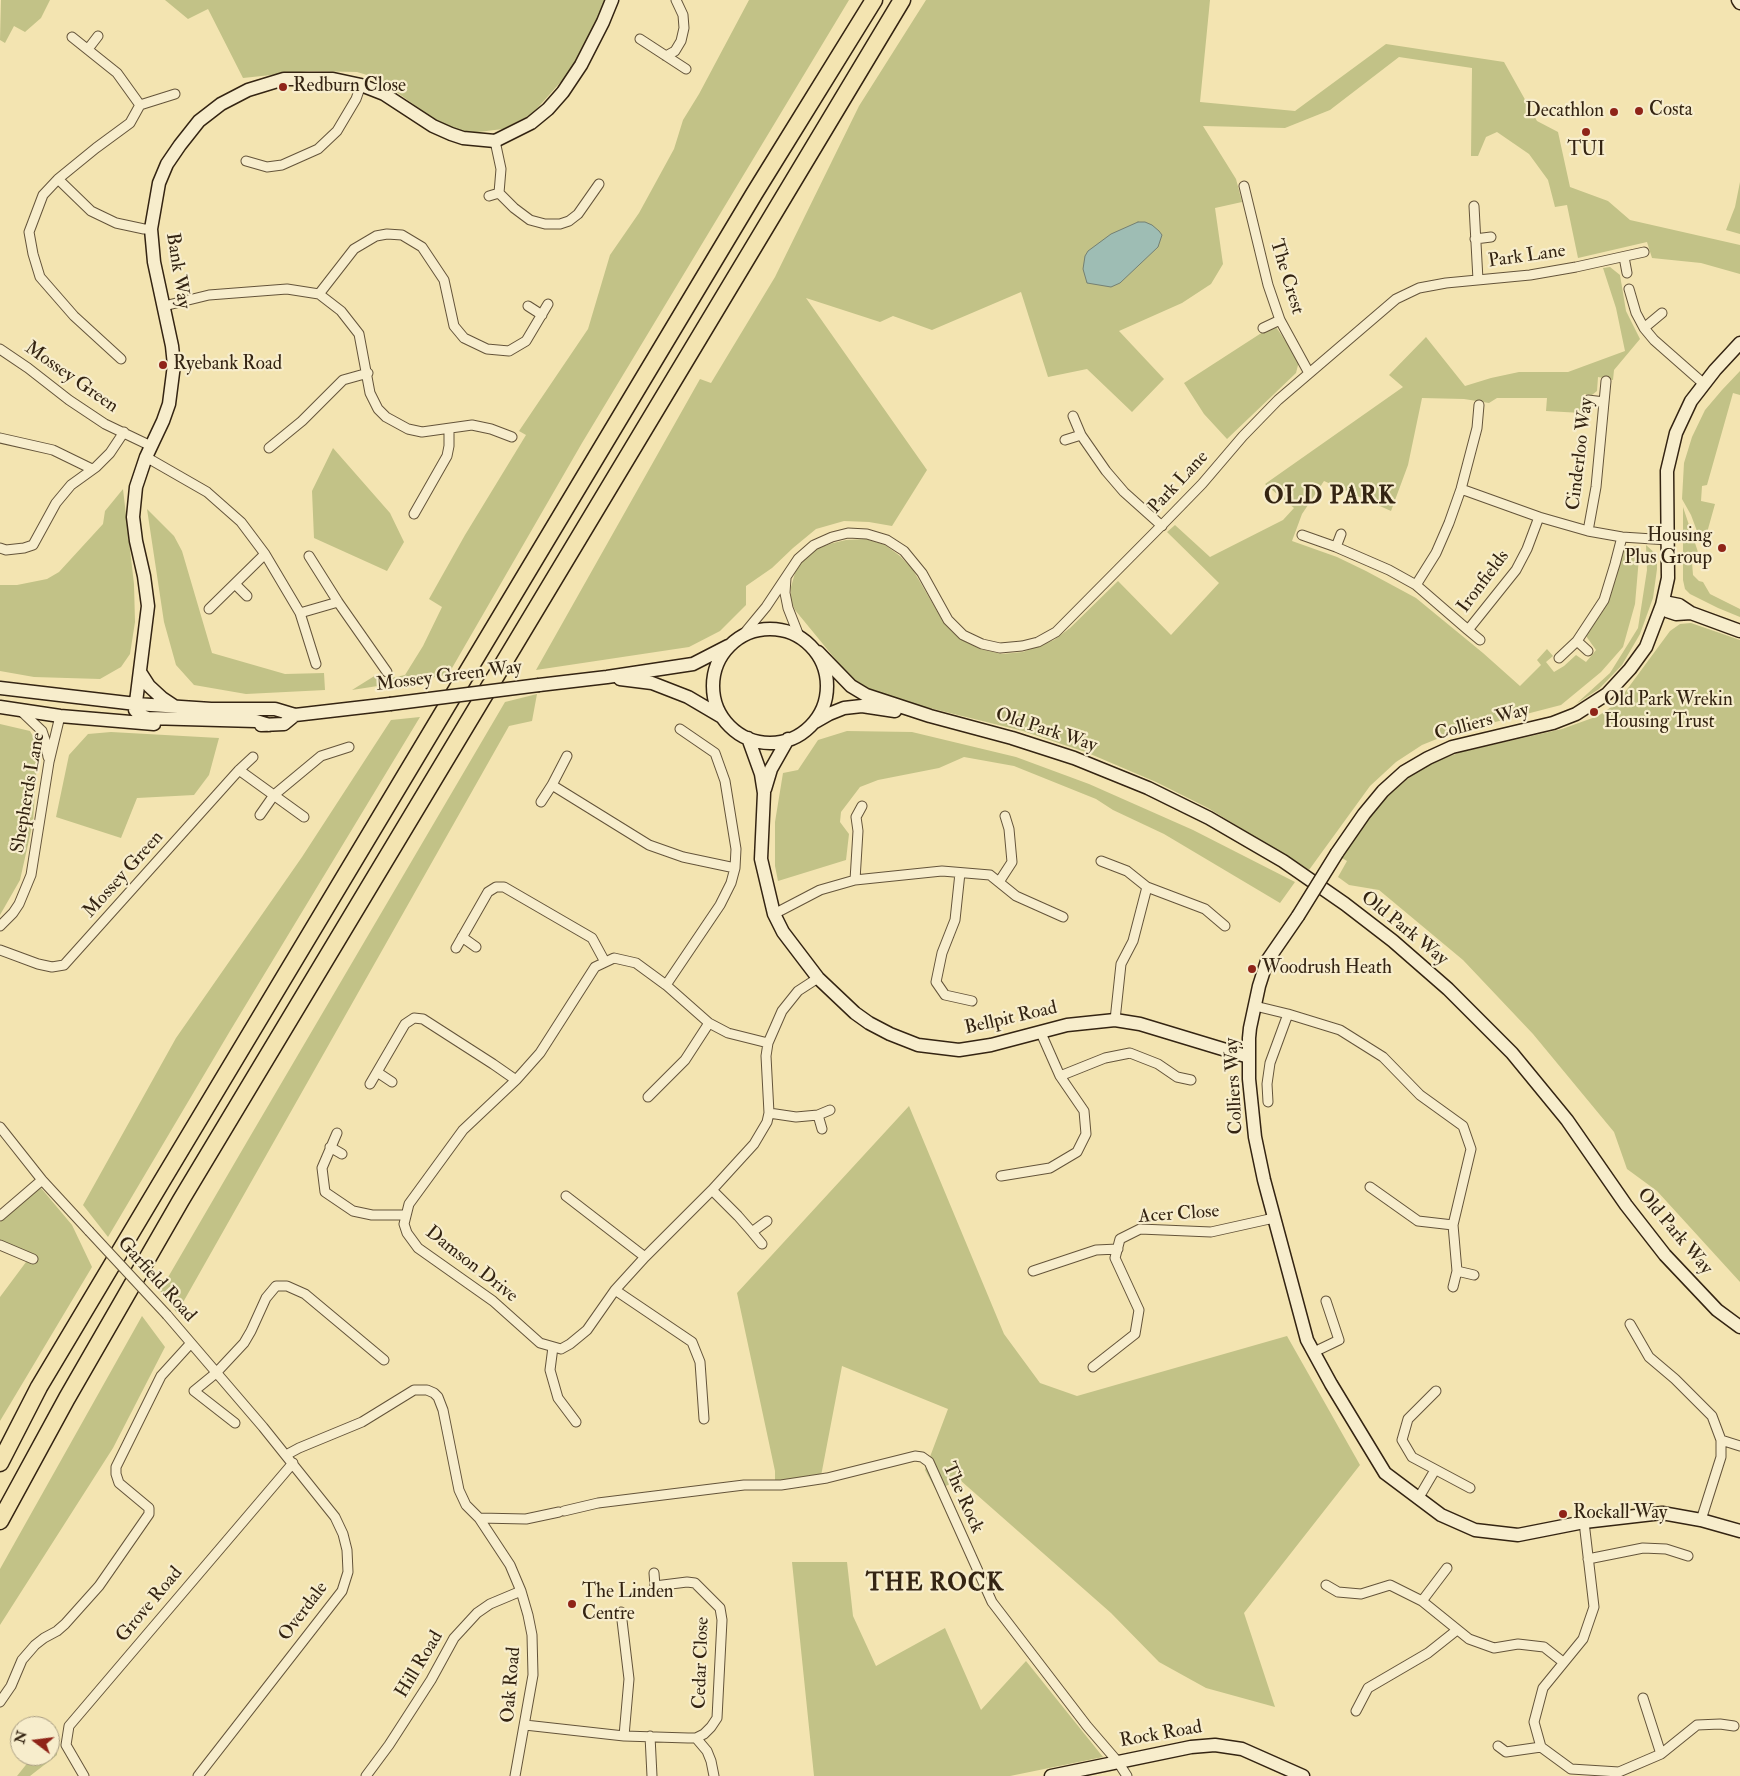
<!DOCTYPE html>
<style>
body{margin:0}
#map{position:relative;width:1740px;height:1776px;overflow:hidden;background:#f3e4b1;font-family:"IM FELL Double Pica",serif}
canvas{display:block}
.north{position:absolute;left:10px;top:1716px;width:50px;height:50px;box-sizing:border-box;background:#f7edcc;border:1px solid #a99d82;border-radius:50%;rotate:285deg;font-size:14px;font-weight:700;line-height:20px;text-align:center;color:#342412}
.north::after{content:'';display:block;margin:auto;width:18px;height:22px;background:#8f2418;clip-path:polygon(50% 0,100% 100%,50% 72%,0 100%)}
</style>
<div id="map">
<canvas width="1740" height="1776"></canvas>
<div class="north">N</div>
</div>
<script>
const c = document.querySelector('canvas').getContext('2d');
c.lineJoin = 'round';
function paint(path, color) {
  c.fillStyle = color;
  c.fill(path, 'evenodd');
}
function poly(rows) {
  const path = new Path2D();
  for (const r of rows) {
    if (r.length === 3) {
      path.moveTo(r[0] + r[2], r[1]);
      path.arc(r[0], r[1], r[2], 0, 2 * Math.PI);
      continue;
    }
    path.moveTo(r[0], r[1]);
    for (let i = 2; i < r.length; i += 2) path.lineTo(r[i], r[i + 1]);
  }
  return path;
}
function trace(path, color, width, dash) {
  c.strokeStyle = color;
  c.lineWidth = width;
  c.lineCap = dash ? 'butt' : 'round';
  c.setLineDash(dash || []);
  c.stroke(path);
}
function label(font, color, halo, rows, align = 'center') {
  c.font = font + ' "IM FELL Double Pica",serif';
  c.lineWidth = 4.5;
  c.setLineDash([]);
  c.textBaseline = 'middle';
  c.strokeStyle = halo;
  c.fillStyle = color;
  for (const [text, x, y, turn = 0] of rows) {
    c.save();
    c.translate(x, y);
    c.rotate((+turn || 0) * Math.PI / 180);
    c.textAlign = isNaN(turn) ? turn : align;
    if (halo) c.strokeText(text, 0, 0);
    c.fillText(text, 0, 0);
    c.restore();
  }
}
paint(poly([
 [1,0,50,0,41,18,25,32,14,26,5,43,0,40],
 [165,0,605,0,592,36,575,66,532,114,503,129,470,133,445,127,377,78,357,72,309,71,243,78,208,9,188,19],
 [749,0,849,0,582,443,448,675,352,690,376,675,387,679,405,675,423,646,442,607,429,599,465,535,526,435,519,431,588,329,610,255,639,213,674,149,683,120,699,94],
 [926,0,1210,0,1200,102,1295,111,1386,44,1504,62,1537,121,1558,132,1570,187,1608,201,1630,220,1740,245,1740,274,1701,263,1652,258,1647,242,1578,258,1567,205,1555,207,1548,180,1529,154,1497,132,1486,137,1478,156,1471,156,1472,68,1399,57,1330,110,1285,128,1203,126,1236,179,1242,202,1215,208,1223,264,1211,284,1182,303,1119,331,1164,379,1132,412,1087,369,1048,377,1021,292,932,330,893,316,880,322,806,298,927,470,892,526,869,522,844,521,816,529,793,548,772,568,746,586,746,605,720,631,689,647,536,670,700,379,711,383,775,277,859,106],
 [1740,182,1740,234,1726,230,1735,207],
 [1610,267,1620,275,1626,311,1640,339,1614,370,1613,380,1598,377,1597,391,1592,395,1584,394,1582,413,1546,411,1547,398,1497,398,1489,403,1464,399,1422,398,1408,465,1391,511,1324,481,1302,514,1292,541,1337,557,1366,571,1416,598,1483,653,1520,686,1541,665,1537,660,1547,649,1553,656,1546,662,1554,672,1564,666,1576,655,1586,662,1596,650,1586,636,1603,611,1616,579,1622,549,1627,546,1640,546,1635,604,1623,647,1601,672,1561,705,1449,734,1422,745,1396,762,1370,786,1309,870,1208,808,1156,782,1088,753,1023,731,893,699,865,688,850,677,795,610,791,601,791,587,795,573,801,563,816,549,833,543,846,540,866,539,885,545,900,556,913,570,944,623,959,638,980,649,1002,654,1023,652,1054,640,1070,628,1118,581,1171,635,1219,583,1167,532,1175,525,1210,557,1283,520,1294,508,1265,484,1403,387,1389,375,1426,337,1465,386,1491,378,1519,372,1568,372,1625,351,1616,308,1603,268],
 [1276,327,1299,361,1296,373,1227,439,1204,414,1184,383,1266,330],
 [1740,371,1740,395,1733,393,1707,485,1702,486,1701,501,1715,504,1703,547,1691,515,1682,499,1684,463,1692,437,1705,410,1722,390],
 [333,448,390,513,404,542,387,571,314,538,312,491],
 [123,489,134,584,135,622,130,654,121,667,100,679,34,677,0,671,0,585,17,585,47,579,59,572,103,524,105,511],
 [1683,507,1698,552,1694,556,1692,562,1693,575,1699,581,1703,582,1710,594,1740,609,1740,617,1718,608,1690,594,1685,589,1683,580],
 [147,509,174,536,182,551,212,653,285,674,324,673,325,690,246,694,194,685,176,665,164,622],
 [1646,545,1657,555,1657,569,1653,598,1640,634,1622,665,1599,689,1576,704,1610,673,1638,628,1647,570],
 [1691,623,1740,640,1740,1282,1657,1191,1627,1169,1614,1132,1533,1034,1463,960,1379,890,1349,885,1338,877,1347,861,1342,858,1370,817,1390,794,1411,776,1434,762,1461,752,1562,729,1598,716,1617,703,1670,631,1680,624],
 [537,694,532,721,509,726,177,1313,160,1291,248,1140,505,702],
 [420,717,230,1031,108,1237,83,1205,176,1038,302,857,391,720],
 [0,724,30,731,38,745,33,822,20,880,0,915],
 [847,731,912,732,1016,757,1089,784,1193,830,1295,882,1280,903,1164,834,1113,810,1096,799,1014,766,964,757,939,768,878,780,860,787,841,812,840,822,849,834,846,860,778,881,775,866,775,822,783,773,798,770,818,740],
 [111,732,219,738,209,775,194,795,137,798,121,838,56,817,69,755,88,734],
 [909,1106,1004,1334,1040,1383,1077,1396,1287,1336,1360,1465,1244,1613,1275,1707,1206,1688,1159,1662,1111,1613,960,1480,936,1490,925,1470,948,1409,842,1366,821,1476,775,1483,775,1471,737,1293],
 [41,1188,72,1225,92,1267,0,1421,0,1297,32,1254,0,1241,0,1222,10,1211],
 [142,1316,165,1347,113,1448,0,1625,0,1569],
 [792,1562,847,1562,853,1616,876,1666,945,1628,981,1710,1026,1661,1103,1757,1010,1776,814,1776],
 [56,1726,57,1755,30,1776,17,1776,33,1756,50,1756,50,1734]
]), '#c2c287');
const water = poly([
 [1138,222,1145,222,1152,225,1159,231,1162,235,1158,247,1120,283,1111,287,1087,283,1083,269,1085,256,1088,251,1111,234,1138,222]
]);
paint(water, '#9ebdb4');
trace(water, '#748073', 1);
const street = poly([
 [72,37,117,73,140,105],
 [640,39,686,69],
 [88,49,98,36],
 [666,56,675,51,681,41,684,28,683,15,676,0],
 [140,105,175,94],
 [495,141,501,169,499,193,514,208,530,220,545,224,560,224,569,221,578,214,599,184],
 [246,161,267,167,282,165,318,149,337,131,356,99,361,85],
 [58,179,91,211,116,223,144,229,151,229],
 [1244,186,1268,285,1280,320,1309,373],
 [489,196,499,193],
 [1474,206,1478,280],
 [1475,239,1491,237],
 [1624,257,1627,273],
 [1629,289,1636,313,1644,328,1654,340,1704,384],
 [319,294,354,249,376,236,387,234,402,235,422,247,444,280,454,326,464,338,487,349,509,351,526,341,548,304],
 [164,306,209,295,287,289,319,294,341,311,359,334,370,393,378,409,386,417,408,429,422,432,472,425,491,429,512,437],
 [528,306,542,315],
 [1263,328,1280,320],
 [1644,328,1662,313],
 [0,349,28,368,69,400,105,424,151,446],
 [121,359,74,316,40,277,33,254,29,232,43,195,58,179,96,148,130,123,140,105],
 [1588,400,1604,402],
 [1073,416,1081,435,1106,471,1124,492,1162,526],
 [0,438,53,450,92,469],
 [1065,440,1081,435],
 [269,448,302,421,343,380,368,373],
 [146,457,207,492,241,522,265,554,300,613,316,664],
 [1461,489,1539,517,1588,531,1622,537,1668,540],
 [414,514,447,456,449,446,449,429],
 [1588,531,1596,487,1606,381],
 [1302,535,1336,547,1389,570,1416,585,1436,553,1449,523,1461,489,1477,428,1479,405],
 [1336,547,1341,534],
 [0,548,6,550,24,548,33,545,56,503,71,485,96,467,110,453,124,432],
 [309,556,338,602,387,672],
 [786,578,785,593,788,608,799,636],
 [235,584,247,596],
 [1416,585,1468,630,1516,570,1527,549,1539,517],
 [209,609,265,554],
 [300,613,338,602],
 [1468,630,1480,640],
 [742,636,766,607,798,559,814,545,832,537,848,533,867,534,887,540,904,551,922,573,948,620,963,635,982,644,1000,648,1022,646,1038,642,1056,632,1164,523,1202,484,1243,436,1278,400,1396,299,1419,288,1446,283,1530,275,1576,267,1644,252],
 [1577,641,1588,651],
 [1559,658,1577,641,1604,600,1615,564,1622,537],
 [20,710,42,731,45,740,48,757],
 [239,770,304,817],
 [552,785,649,845,683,857,735,868],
 [541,802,552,785,567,756],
 [260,815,274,795,321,756,349,747],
 [1101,861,1127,871,1147,887],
 [960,873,955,920,942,953,936,982,945,995,972,1001],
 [855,880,858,831,856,817,862,806],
 [999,882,1012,862,1009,829,1005,816],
 [774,914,820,890,855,880,942,871,990,875,1016,896,1063,917],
 [0,926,13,913,19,904,31,875,49,762,60,716],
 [462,937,476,947],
 [456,948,488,892,496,887,504,887,592,938,605,962],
 [0,950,38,964,52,967,64,965,239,770,253,757],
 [666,985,720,905,731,883,735,868,736,849,725,781,715,753,680,729],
 [1255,1006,1288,1014,1340,1030,1383,1057,1420,1095,1463,1126,1471,1149,1453,1225,1457,1271,1453,1287],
 [1115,1020,1121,964,1133,941,1147,887,1205,909,1225,926],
 [768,1043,728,1033,709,1023,666,985,636,963,614,958,595,967,540,1053,516,1080,463,1130,409,1204,404,1224,407,1233,418,1248,493,1301,540,1343,561,1349,570,1344,587,1330,615,1290,645,1257,712,1190,754,1144,767,1122,769,1113,766,1056,768,1043,782,1011,798,991,818,978],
 [377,1072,392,1082],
 [1060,1076,1105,1058,1130,1053,1158,1064,1177,1077,1191,1080],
 [370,1084,405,1024,414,1018,423,1019,493,1064,516,1080],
 [648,1097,685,1060,709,1023],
 [1268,1102,1267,1084,1270,1063,1288,1014],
 [769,1113,796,1117,818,1115],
 [0,1127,42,1180,89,1231],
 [822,1129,818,1115,830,1110],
 [337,1133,322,1168,325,1192,353,1211,372,1215,405,1215],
 [330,1147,342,1154],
 [1001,1176,1050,1168,1077,1152,1086,1134,1084,1111,1060,1076,1041,1033],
 [1370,1187,1418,1221,1453,1225],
 [712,1190,738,1216,752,1232],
 [566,1196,645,1257],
 [0,1216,42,1180],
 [762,1244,752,1232,767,1221],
 [0,1245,33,1259],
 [1033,1271,1096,1250,1118,1249],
 [1457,1271,1474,1275],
 [615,1290,692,1342,700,1362,704,1419],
 [167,1315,263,1427,335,1517,343,1534,347,1550,348,1572,342,1591,198,1776],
 [1630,1324,1649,1357,1675,1379,1712,1416,1721,1440,1721,1457,1701,1520],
 [553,1347,550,1370,558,1398,576,1422],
 [1314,1352,1339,1340,1326,1301],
 [1093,1367,1135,1334,1139,1310,1115,1258,1120,1239,1140,1229,1211,1232,1274,1218],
 [1436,1391,1408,1419,1402,1440,1412,1457,1470,1488],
 [235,1423,194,1391,216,1373,244,1343,251,1331,266,1298,276,1286,287,1286,305,1294,384,1360],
 [1721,1440,1740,1446],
 [286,1455,299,1448,362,1422,414,1390,427,1390,434,1393,438,1397,443,1410,459,1490,466,1505,479,1518,510,1565,521,1591,528,1615,532,1635,533,1675,515,1776],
 [1418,1499,1435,1470],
 [564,1511,598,1503,744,1485,781,1485,827,1478,915,1456,922,1457,929,1462,992,1602,1087,1726,1118,1762,1127,1776],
 [479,1518,526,1519,559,1512],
 [1584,1522,1594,1607,1583,1639,1543,1688,1534,1722,1541,1747,1571,1769,1619,1772,1661,1754,1697,1725,1720,1724,1734,1726],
 [1588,1559,1643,1548,1666,1549,1688,1556],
 [1326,1585,1338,1592,1361,1594,1390,1585,1422,1601,1469,1639,1494,1648,1518,1644,1544,1647,1563,1662],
 [1422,1601,1447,1568],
 [621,1612,629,1679,624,1736],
 [1643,1698,1661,1754],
 [0,1702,11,1686,22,1660,35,1645,44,1638,57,1631,65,1624,99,1586,149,1514,149,1508,119,1483,116,1474,116,1467,161,1376,191,1343],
 [1356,1711,1368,1688,1428,1653,1457,1630],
 [525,1725,624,1736,688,1738,696,1738,704,1734,711,1727,717,1718,722,1620,720,1608,695,1583,687,1582,655,1586,654,1573],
 [650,1736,652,1776],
 [696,1738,707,1751,711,1761,714,1776],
 [1498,1746,1506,1752,1541,1747],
 [84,1776,66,1745,69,1726,293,1463],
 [366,1776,389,1745,431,1680,454,1638,477,1613,490,1604,521,1591]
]);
const secondary = poly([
 [1738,0,1740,3],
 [1691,613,1676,614,1667,611,1662,605,1669,603,1679,605,1691,613,1740,631],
 [770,686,57],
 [818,652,851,686,866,695,930,716,1012,738,1074,758,1148,788,1209,818,1283,861,1345,904,1393,941,1448,989,1512,1053,1567,1120,1626,1205,1665,1255,1717,1310,1740,1327],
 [140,672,149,686,162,698,174,706],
 [620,679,652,683,688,697,722,717],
 [539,685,607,677,693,664,728,646],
 [0,688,136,704,211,709,275,709,295,715,390,704],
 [0,707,60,716,154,724],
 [815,722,829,714,844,708,862,706,895,711],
 [261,725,284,724,295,715],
 [269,725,256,721,148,718,140,715,135,710,148,606,144,576,136,541,133,517,136,487,146,457,163,421,169,404,174,365,172,346,154,262,151,229,159,183,167,164,180,145,199,121,221,104,248,90,284,79,333,79,361,85,384,94,433,126,451,134,463,138,495,141,531,123,548,109,563,92,581,65,603,22,612,0],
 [748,738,761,774,764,793,761,859,774,914,783,932,818,978,855,1013,869,1023,890,1034,918,1045,959,1050,991,1045,1067,1025,1115,1020,1140,1024,1249,1057],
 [765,789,771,769,788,739],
 [1337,853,1364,814,1383,791,1404,772,1428,758,1452,747,1553,723,1576,714,1607,694,1630,669,1646,647,1662,605,1668,578,1667,471,1676,433,1691,401,1715,370,1740,343],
 [1298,916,1267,961,1259,986,1250,1028,1249,1038,1249,1079,1255,1137,1264,1180,1307,1340,1331,1384,1385,1473,1441,1515,1475,1530,1518,1535,1584,1522,1662,1513,1701,1520,1740,1531],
 [1051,1776,1191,1747,1215,1745,1242,1749,1303,1776]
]);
const highway = poly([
 [0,1463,39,1387,159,1186,754,194,874,0],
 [0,1521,67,1398,181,1200,902,0]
]);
trace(street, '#64543a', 11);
trace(secondary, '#342412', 15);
trace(highway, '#342412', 19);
trace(street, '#f7edcc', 9);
trace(secondary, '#f7edcc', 12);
trace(highway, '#f3e4b1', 16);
const streetBridge = poly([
 [89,1231,167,1315]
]);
const secondaryBridge = poly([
 [390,704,539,685],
 [1298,916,1337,853]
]);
trace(streetBridge, '#64543a', 11, []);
trace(secondaryBridge, '#342412', 15, []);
trace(streetBridge, '#f7edcc', 9);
trace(secondaryBridge, '#f7edcc', 12);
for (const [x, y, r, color] of [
 [283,87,5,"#8f2418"],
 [1639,111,5,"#8f2418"],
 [1614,112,5,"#8f2418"],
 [1586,132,5,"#8f2418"],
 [163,365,5,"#8f2418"],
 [1722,548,5,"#8f2418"],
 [1594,712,5,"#8f2418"],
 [1252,969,5,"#8f2418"],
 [1563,1514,5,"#8f2418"],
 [572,1604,5,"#8f2418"]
]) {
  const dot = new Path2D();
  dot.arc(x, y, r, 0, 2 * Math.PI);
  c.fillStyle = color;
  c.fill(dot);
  trace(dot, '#f7edcc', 2);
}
label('19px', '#342412', '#f7edcc', [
 ["Redburn Close",293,87],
 ["Costa",1649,111],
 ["Decathlon",1604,112,"right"],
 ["TUI",1586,151,"center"],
 ["Ryebank Road",173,365],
 ["Housing",1712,537,"right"],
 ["Plus Group",1712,559,"right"],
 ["Old Park Wrekin",1604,701],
 ["Housing Trust",1604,723],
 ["Woodrush Heath",1262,969],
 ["Rockall Way",1573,1514],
 ["The Linden",582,1593],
 ["Centre",582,1615]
], 'left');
label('19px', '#342412', '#f7edcc', [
 ["Park Lane",1527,257,-8],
 ["Bank Way",177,271,81],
 ["The Crest",1286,277,73],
 ["Mossey Green",71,378,35],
 ["Cinderloo Way",1581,454,-83],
 ["Park Lane",1179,483,-47],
 ["Ironfields",1484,582,-53],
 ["Mossey Green Way",449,677,-7],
 ["Colliers Way",1482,723,-15],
 ["Old Park Way",1046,731,18],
 ["Shepherds Lane",29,793,-80],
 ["Mossey Green",124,875,-48],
 ["Old Park Way",1404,929,39],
 ["Bellpit Road",1011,1019,-13],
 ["Colliers Way",1235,1086,-93],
 ["Acer Close",1179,1215,-4],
 ["Old Park Way",1674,1232,50],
 ["Damson Drive",471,1265,38],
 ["Garfield Road",156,1280,48],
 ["The Rock",962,1498,66],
 ["Grove Road",150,1605,-50],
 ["Overdale",304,1612,-53],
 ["Cedar Close",702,1663,-88],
 ["Hill Road",420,1665,-59],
 ["Oak Road",512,1685,-85],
 ["Rock Road",1161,1735,-10]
]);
c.letterSpacing = '1px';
label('bold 24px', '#342412', '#f7edcc', [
 ["OLD PARK",1330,498],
 ["THE ROCK",935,1585]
]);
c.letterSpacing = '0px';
</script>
